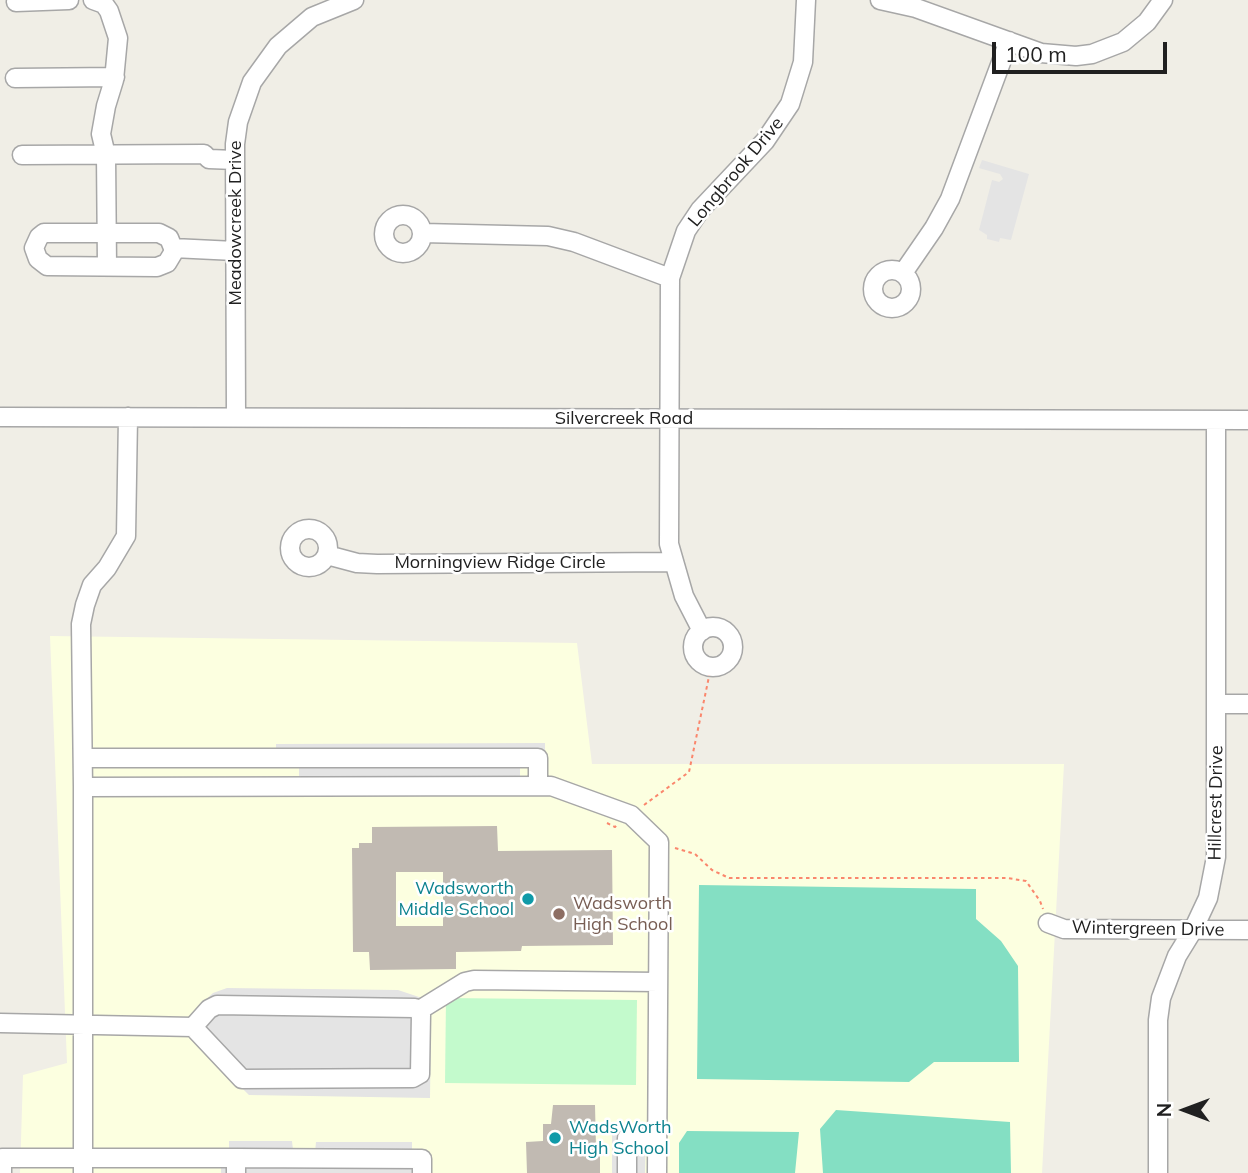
<!DOCTYPE html>
<style>
body{margin:0}
#map{position:relative;width:1248px;height:1173px;overflow:hidden;background:#f0eee6;font-family:Mulish,sans-serif}
canvas{display:block}
.north{position:absolute;left:1150px;top:1075px;width:70px;height:70px;-webkit-text-stroke:5px #fff;paint-order:stroke;rotate:270deg;font-size:19px;font-weight:700;line-height:28px;text-align:center;color:#202020}
.north::after{content:'';display:block;margin:auto;width:24px;height:32px;background:#202020;clip-path:polygon(50% 0,100% 100%,50% 72%,0 100%)}
.scale{position:absolute;left:992px;top:42px;width:175px;height:32px;box-sizing:border-box;border:4px solid #202020;border-top:0;padding-left:9px;font-size:21px;line-height:24px;white-space:nowrap;color:#202020;-webkit-text-stroke:5px #fff;paint-order:stroke}
</style>
<div id="map">
<canvas width="1248" height="1173"></canvas>
<div class="north">N</div>
<div class="scale">100 m</div>
</div>
<script>
const c = document.querySelector('canvas').getContext('2d');
c.lineJoin = 'round';
function paint(path, color) {
  c.fillStyle = color;
  c.fill(path, 'evenodd');
}
function poly(rows) {
  const path = new Path2D();
  for (const r of rows) {
    if (r.length === 3) {
      path.moveTo(r[0] + r[2], r[1]);
      path.arc(r[0], r[1], r[2], 0, 2 * Math.PI);
      continue;
    }
    path.moveTo(r[0], r[1]);
    for (let i = 2; i < r.length; i += 2) path.lineTo(r[i], r[i + 1]);
  }
  return path;
}
function trace(path, color, width, dash) {
  c.strokeStyle = color;
  c.lineWidth = width;
  c.lineCap = dash ? 'butt' : 'round';
  c.setLineDash(dash || []);
  c.stroke(path);
}
function label(font, color, halo, rows, align = 'center') {
  c.font = font + ' Mulish,sans-serif';
  c.lineWidth = 5;
  c.setLineDash([]);
  c.textBaseline = 'middle';
  c.strokeStyle = halo;
  c.fillStyle = color;
  for (const [text, x, y, turn = 0] of rows) {
    c.save();
    c.translate(x, y);
    c.rotate((+turn || 0) * Math.PI / 180);
    c.textAlign = isNaN(turn) ? turn : align;
    if (halo) c.strokeText(text, 0, 0);
    c.fillText(text, 0, 0);
    c.restore();
  }
}
paint(poly([
 [50,636,577,643,592,764,1064,764,1042,1173,20,1173,23,1075,67,1063]
]), '#fcffe0');
paint(poly([
 [446,998,637,1000,636,1085,445,1083]
]), '#c3facc');
paint(poly([
 [699,885,976,889,976,919,1001,941,1018,966,1019,1062,934,1062,909,1082,697,1079],
 [836,1110,1010,1122,1011,1173,823,1173,820,1129],
 [687,1131,799,1132,795,1173,679,1173,679,1143]
]), '#84dfc3');
paint(poly([
 [982,160,1029,174,1011,240,1000,238,999,242,987,239,987,235,979,230,992,180,999,182,1003,179,1000,174,979,168],
 [545,743,545,766,520,766,520,776,299,777,299,766,276,766,276,744],
 [227,988,398,990,422,998,431,1018,430,1098,249,1095,191,1038,189,1016,213,993],
 [646,1131,645,1173,612,1173,612,1134],
 [229,1141,292,1141,293,1150,315,1152,316,1142,412,1142,412,1153,430,1173,221,1173,221,1152,229,1150]
]), '#e4e4e4');
paint(poly([
 [497,826,498,851,612,850,613,945,522,946,521,951,456,952,456,969,370,970,369,952,353,952,352,848,359,848,359,843,372,843,372,827],
 [396,872,443,872,443,926,396,926],
 [553,1105,595,1105,596,1148,600,1148,600,1173,527,1173,526,1142,543,1141,543,1124,551,1124]
]), '#c1bab2');
const minor = poly([
 [93,0,104,4,109,11,118,38,114,80,106,106,101,134,106,155,107,266],
 [880,0,916,8,1041,53,1076,56,1092,54,1123,42,1147,22,1163,0],
 [16,2,69,0],
 [15,78,115,77],
 [22,155,204,154,209,159,235,160],
 [403,234,19],
 [44,233,159,233,169,238,173,248,173,253,167,263,157,267,47,266,38,259,34,248,39,237,44,233],
 [423,233,548,236,574,242,670,278],
 [173,248,235,251],
 [892,289,19],
 [903,273,934,228,950,199,1009,41],
 [0,417,1248,420],
 [236,417,235,144,238,122,252,82,278,46,312,17,354,0],
 [309,548,19],
 [327,555,357,563,377,564,673,562],
 [713,647,20],
 [702,631,684,596,669,544,670,278,686,231,700,210,765,141,790,104,803,62,806,0],
 [1217,704,1248,704],
 [83,758,538,758,538,786],
 [83,787,551,786,631,815,659,842,657,1173],
 [1048,923,1064,929,1248,930],
 [418,1011,465,982,474,980,658,982],
 [0,1023,193,1027,209,1009,217,1005,415,1008,421,1014,420,1074,413,1078,242,1079,193,1027],
 [2,1173,2,1158,236,1158],
 [83,1173,83,787,81,624,85,605,92,585,107,568,126,536,128,417],
 [236,1173,236,1158,422,1159,422,1173],
 [627,1173,627,1138,657,1137],
 [1158,1173,1158,1020,1161,998,1177,956,1193,930,1208,898,1216,857,1216,420]
]);
trace(minor, '#a7a7a7', 21);
trace(poly([
 [644,805,689,772,711,667],
 [607,823,615,827,617,825],
 [675,848,695,854,712,870,729,878,1007,878,1026,881,1040,901,1043,909]
]), '#fa876d', 2, [3.5, 3.5]);
trace(minor, '#fff', 18);
for (const [x, y, r, color] of [
 [528,899,7,"#0f9aa8"],
 [559,914,7,"#8d6e63"],
 [555,1138,7,"#0f9aa8"]
]) {
  const dot = new Path2D();
  dot.arc(x, y, r, 0, 2 * Math.PI);
  c.fillStyle = color;
  c.fill(dot);
  trace(dot, '#fff', 2.5);
}
label('18px', '#202020', '#fff', [
 ["Longbrook Drive",736,172,-50],
 ["Meadowcreek Drive",236,223,-90],
 ["Silvercreek Road",624,419],
 ["Morningview Ridge Circle",500,563],
 ["Hillcrest Drive",1216,803,-89],
 ["Wintergreen Drive",1148,929,1]
]);
label('18px', '#0d838f', '#fff', [
 ["Wadsworth",514,889],
 ["Middle School",514,910],
 ["WadsWorth",569,1128,"left"],
 ["High School",569,1149,"left"]
], 'right');
label('18px', '#785e54', '#fff', [
 ["Wadsworth",573,904],
 ["High School",573,925]
], 'left');
</script>
